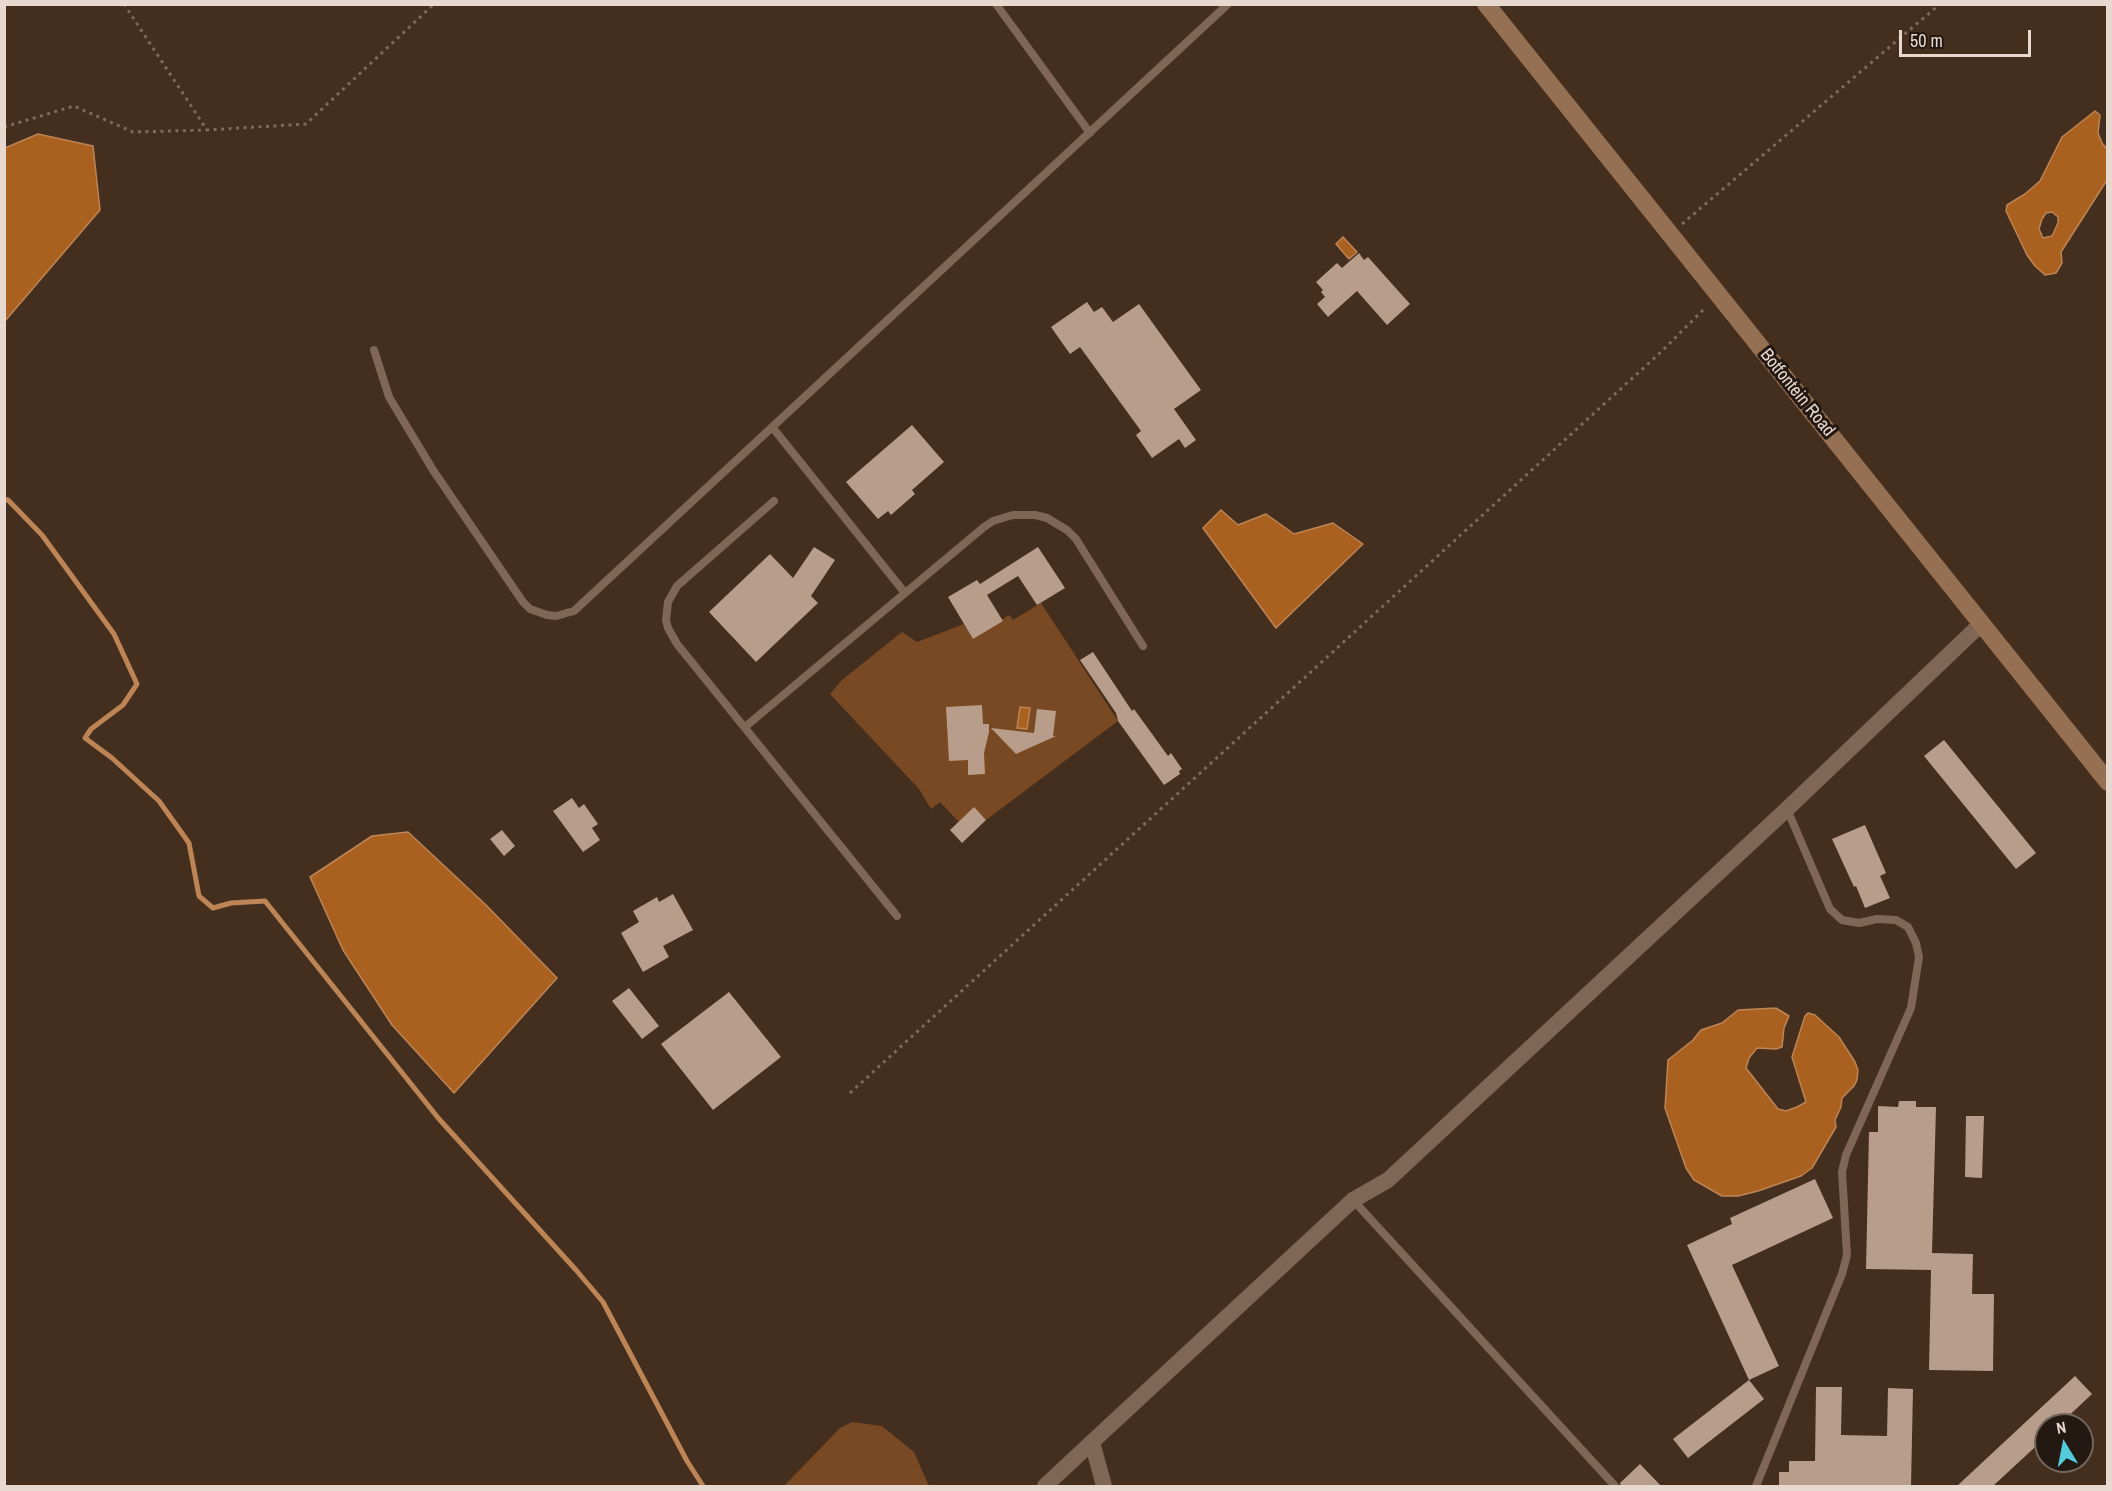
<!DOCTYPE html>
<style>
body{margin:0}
#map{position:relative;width:2112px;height:1491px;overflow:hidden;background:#442e1e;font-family:"Archivo Narrow",sans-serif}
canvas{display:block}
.frame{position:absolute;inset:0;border:6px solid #e8d9d0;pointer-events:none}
.north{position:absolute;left:2034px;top:1413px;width:60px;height:60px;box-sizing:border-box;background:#231912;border:2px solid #72665e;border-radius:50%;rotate:350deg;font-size:16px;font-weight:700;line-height:24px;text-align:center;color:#e8d9d0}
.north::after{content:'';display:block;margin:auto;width:21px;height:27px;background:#53cbdb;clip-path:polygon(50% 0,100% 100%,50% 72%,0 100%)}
.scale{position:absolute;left:1899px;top:30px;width:132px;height:27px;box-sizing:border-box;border:3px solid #e8d9d0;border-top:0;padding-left:8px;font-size:18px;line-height:21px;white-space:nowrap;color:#e8d9d0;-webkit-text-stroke:4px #231912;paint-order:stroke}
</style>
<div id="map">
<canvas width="2112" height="1491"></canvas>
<div class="frame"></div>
<div class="north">N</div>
<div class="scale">50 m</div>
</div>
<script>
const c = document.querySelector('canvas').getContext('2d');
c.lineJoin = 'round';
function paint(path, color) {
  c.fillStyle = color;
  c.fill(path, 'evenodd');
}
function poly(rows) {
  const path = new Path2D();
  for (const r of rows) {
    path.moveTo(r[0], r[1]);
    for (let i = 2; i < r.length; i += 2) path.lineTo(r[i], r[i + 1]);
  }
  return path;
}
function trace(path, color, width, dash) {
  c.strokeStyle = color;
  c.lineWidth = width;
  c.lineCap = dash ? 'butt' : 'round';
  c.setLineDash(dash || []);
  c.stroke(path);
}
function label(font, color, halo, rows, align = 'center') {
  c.font = font + ' "Archivo Narrow",sans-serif';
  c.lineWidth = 6;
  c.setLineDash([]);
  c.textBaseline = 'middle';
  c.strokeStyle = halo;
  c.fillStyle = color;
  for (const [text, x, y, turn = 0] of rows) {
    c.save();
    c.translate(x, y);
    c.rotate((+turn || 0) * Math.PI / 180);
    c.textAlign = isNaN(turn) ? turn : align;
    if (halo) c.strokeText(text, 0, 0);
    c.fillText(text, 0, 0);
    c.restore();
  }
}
paint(poly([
 [1041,603,1118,721,986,820,974,808,959,822,940,802,931,809,919,789,830,694,842,680,902,632,917,642,964,624,973,639,1009,615,1013,620],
 [852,1422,882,1426,914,1452,929,1486,784,1486,840,1428]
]), '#794923');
const water = poly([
 [2095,111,2100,115,2098,133,2102,143,2107,149,2107,180,2061,252,2062,263,2056,273,2045,275,2035,266,2027,255,2006,211,2007,205,2025,194,2040,181,2062,137,2095,111],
 [2052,212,2058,217,2058,223,2052,236,2043,238,2039,229,2042,219,2046,213,2052,212],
 [38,134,93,146,100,210,5,321,5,148,38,134],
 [1343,237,1357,252,1349,259,1336,244,1343,237],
 [1221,510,1238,525,1266,514,1294,534,1333,523,1363,544,1276,628,1203,528,1221,510],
 [1020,707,1030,708,1027,729,1017,728,1020,707],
 [408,832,486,905,557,978,454,1093,392,1025,343,950,310,877,372,836,408,832],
 [1776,1008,1789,1016,1784,1028,1782,1047,1776,1049,1757,1048,1749,1058,1746,1068,1778,1109,1786,1111,1797,1107,1806,1102,1792,1057,1805,1016,1808,1013,1815,1015,1839,1037,1855,1062,1858,1070,1857,1080,1854,1086,1842,1098,1841,1107,1835,1120,1836,1127,1812,1168,1801,1176,1758,1191,1738,1196,1722,1196,1694,1180,1686,1168,1665,1108,1668,1060,1693,1040,1701,1030,1722,1023,1738,1010,1776,1008]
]);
paint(water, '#aa6120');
trace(water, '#bd8555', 1.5);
trace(poly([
 [4,499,8,500,42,535,114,634,137,684,123,705,91,729,85,738,112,758,159,801,189,843,199,896,213,908,231,903,265,901,439,1119,576,1270,603,1302,687,1461,703,1486]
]), '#bd8555', 5);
paint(poly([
 [1359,253,1364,260,1368,257,1410,304,1387,325,1357,291,1328,317,1317,304,1325,297,1321,292,1323,290,1316,282,1337,263,1342,268],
 [1087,302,1094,312,1102,307,1113,322,1139,304,1201,390,1174,409,1196,440,1185,448,1179,439,1152,458,1136,435,1141,431,1080,347,1070,354,1051,327],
 [912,425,944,462,912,490,915,494,891,515,888,511,878,519,846,482],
 [814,547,835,560,811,596,818,603,756,662,709,612,770,554,793,578],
 [1038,547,1065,588,1037,605,1018,576,987,595,1003,621,973,639,948,597,977,580,980,584],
 [1093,652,1132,711,1134,709,1168,756,1171,753,1182,769,1179,771,1180,774,1164,785,1118,721,1116,713,1080,660],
 [982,705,983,724,989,724,989,732,984,753,985,774,968,775,968,760,949,761,946,707],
 [1037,709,1056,711,1053,736,1056,736,1016,754,991,728,1034,733],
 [1944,740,2036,853,2016,869,1924,756],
 [572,798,579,808,584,804,598,824,592,828,600,840,583,852,553,811],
 [974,807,986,820,962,843,950,830],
 [1865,825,1886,873,1880,876,1890,898,1865,908,1856,886,1854,887,1832,839],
 [502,830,515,846,504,856,490,839],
 [673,894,693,930,663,946,669,957,643,972,621,933,639,922,633,911,657,897,659,902],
 [629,988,659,1026,642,1039,612,1001],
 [729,992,781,1057,713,1110,661,1044],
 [1899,1101,1916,1101,1916,1107,1936,1107,1932,1253,1973,1254,1972,1294,1994,1294,1993,1371,1929,1370,1931,1270,1866,1269,1869,1132,1878,1132,1878,1106,1898,1107],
 [1966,1116,1984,1116,1982,1178,1965,1177],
 [1815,1179,1833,1218,1732,1265,1779,1366,1749,1380,1687,1245,1732,1224,1730,1218],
 [2075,1376,2092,1394,2059,1425,2046,1425,2046,1437,1993,1486,1957,1486],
 [1749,1380,1764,1399,1688,1458,1673,1439],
 [1816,1387,1842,1387,1841,1435,1887,1436,1888,1388,1913,1389,1911,1486,1779,1486,1779,1472,1789,1472,1789,1461,1815,1461],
 [1640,1464,1661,1486,1621,1486,1620,1483]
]), '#b89d8a');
trace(poly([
 [124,4,207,130,306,124,434,4],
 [4,127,74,106,133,132,207,130],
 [1682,224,1940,4],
 [850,1093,1661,352,1706,307]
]), '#7e6b5d', 3, [3, 4.5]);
trace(poly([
 [996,4,1090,133],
 [374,350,389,397,433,470,523,602,530,609,547,615,556,616,574,611,1228,4],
 [773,428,905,593],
 [774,501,677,586,668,602,666,620,668,628,677,644,897,916],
 [745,727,984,527,993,521,1013,515,1035,515,1047,518,1067,530,1076,539,1143,646],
 [1353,1200,1615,1486],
 [1756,1486,1842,1274,1847,1255,1842,1172,1846,1155,1911,1008,1919,957,1916,943,1908,927,1896,920,1877,919,1859,923,1842,920,1830,909,1787,809]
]), '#806755', 8);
trace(poly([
 [1045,1486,1092,1442],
 [1104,1486,1092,1442,1353,1200,1388,1180,1787,809,1981,624]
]), '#806755', 16);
trace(poly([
 [1486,4,2108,782]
]), '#967052', 18);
label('18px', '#e8d9d0', '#231912', [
 ["Botfontein Road",1797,393,51]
]);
</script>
